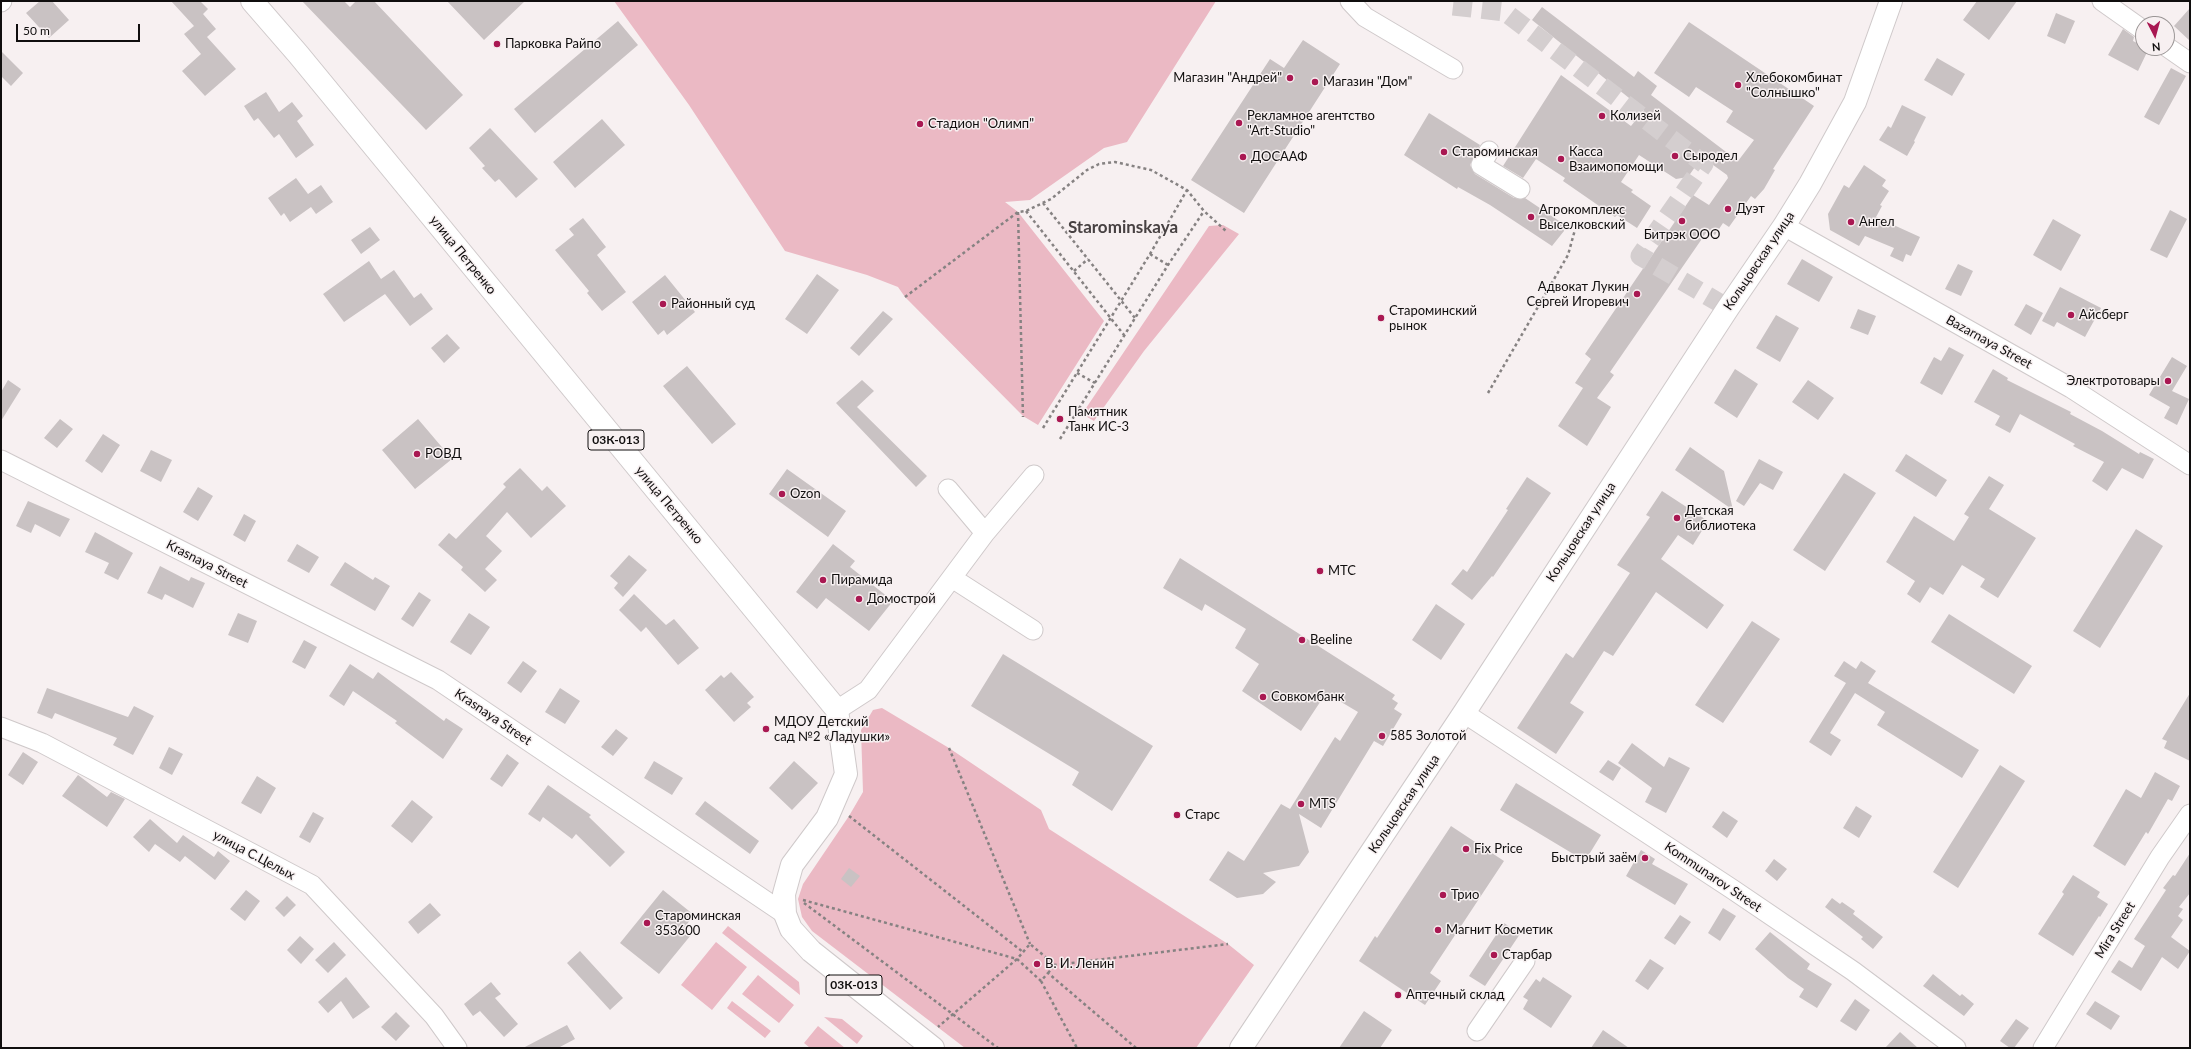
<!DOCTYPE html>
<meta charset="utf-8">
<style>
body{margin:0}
#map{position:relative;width:2191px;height:1049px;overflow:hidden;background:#f7f0f1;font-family:Lato,sans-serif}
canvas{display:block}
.frame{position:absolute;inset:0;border:2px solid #100e0e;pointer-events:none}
.north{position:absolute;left:2135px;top:16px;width:40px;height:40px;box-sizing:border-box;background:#f7f0f1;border:1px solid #9b9696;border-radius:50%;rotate:174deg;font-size:11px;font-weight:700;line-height:16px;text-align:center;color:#100e0e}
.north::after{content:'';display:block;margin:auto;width:14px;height:18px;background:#a91852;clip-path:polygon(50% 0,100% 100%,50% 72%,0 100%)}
.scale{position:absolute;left:16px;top:24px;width:124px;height:18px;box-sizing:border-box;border:2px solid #100e0e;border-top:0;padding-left:5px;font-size:12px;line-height:14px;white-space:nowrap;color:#100e0e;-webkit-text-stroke:3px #f7f0f1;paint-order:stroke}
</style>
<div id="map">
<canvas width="2191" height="1049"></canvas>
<div class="frame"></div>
<div class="north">N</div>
<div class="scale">50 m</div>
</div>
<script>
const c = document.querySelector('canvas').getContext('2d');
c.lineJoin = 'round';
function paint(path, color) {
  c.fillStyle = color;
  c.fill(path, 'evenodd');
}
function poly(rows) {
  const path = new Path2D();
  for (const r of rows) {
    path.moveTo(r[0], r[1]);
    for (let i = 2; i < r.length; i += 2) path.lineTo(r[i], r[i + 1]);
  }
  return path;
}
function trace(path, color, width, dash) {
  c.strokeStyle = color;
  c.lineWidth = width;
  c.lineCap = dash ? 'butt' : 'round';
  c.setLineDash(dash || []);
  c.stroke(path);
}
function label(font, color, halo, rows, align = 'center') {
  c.font = font + ' Lato,sans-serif';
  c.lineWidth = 3;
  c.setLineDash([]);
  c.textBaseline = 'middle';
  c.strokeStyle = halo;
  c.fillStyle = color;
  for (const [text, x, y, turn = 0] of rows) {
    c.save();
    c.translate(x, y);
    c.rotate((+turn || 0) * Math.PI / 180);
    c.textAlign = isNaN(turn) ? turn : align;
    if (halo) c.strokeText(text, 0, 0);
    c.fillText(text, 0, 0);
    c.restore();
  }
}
paint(poly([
 [614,1,1216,1,1127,142,1104,148,1030,200,1005,202,1018,212,1104,321,1038,425,1023,416,905,297,898,287,867,275,785,251,689,105],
 [1223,225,1239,234,1144,351,1094,421,1082,414,1209,226],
 [882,708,949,748,1041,810,1049,829,1228,944,1254,965,1196,1048,965,1048,812,931,802,917,798,899,803,884,849,816,863,792,861,730,873,710],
 [728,926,799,982,800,995,722,933],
 [716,942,747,967,712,1010,681,985],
 [758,975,794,1005,779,1023,742,994],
 [732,1001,771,1031,765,1038,727,1008],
 [824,1017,842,1019,863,1036,857,1044],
 [818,1026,845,1048,810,1048,804,1043]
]), '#ebb9c4');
paint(poly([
 [40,1,52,1,69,20,49,38,26,13],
 [171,1,200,1,208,9,203,14,216,29,207,37,236,69,205,96,182,71,201,54,184,34,194,26],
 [302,1,344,1,350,7,356,1,374,1,463,95,426,130],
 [447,1,525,1,484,40],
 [1977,1,2017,1,1989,40,1963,20],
 [1542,7,1634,77,1638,71,1657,86,1651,95,1738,161,1754,140,1726,122,1733,111,1696,87,1689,97,1654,73,1689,22,1814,106,1773,169,1775,170,1764,189,1755,199,1751,196,1729,227,1723,223,1715,235,1708,230,1610,372,1614,375,1597,398,1611,407,1587,446,1558,426,1583,388,1575,383,1591,359,1585,354,1693,195,1709,205,1728,178,1727,175,1702,157,1688,177,1676,179,1639,155,1621,182,1633,190,1631,192,1651,206,1637,228,1617,215,1615,217,1563,181,1565,178,1536,159,1523,178,1503,166,1561,75,1631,126,1644,110,1532,20],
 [2190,8,2190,41,2174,26],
 [2056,13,2075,21,2065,44,2047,36],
 [618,21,638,45,535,133,514,109],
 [2123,29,2134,37,2133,41,2143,46,2143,48,2149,48,2138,71,2108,55],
 [1303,40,1340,64,1244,213,1191,180,1270,59,1284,68],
 [1,51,23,73,11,86,1,76],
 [1937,58,1965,74,1952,96,1924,80],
 [2171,68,2186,76,2159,125,2144,117],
 [266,92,279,112,292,102,303,116,297,121,314,145,296,158,279,134,274,138,258,118,254,121,244,106],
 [1902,105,1926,117,1914,141,1915,142,1907,156,1879,140,1888,126,1891,128],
 [1429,113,1480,145,1470,165,1475,174,1514,198,1525,198,1562,223,1564,231,1552,246,1490,205,1458,187,1457,189,1404,155],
 [602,119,625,145,575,188,553,162],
 [490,128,538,179,516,198,499,179,495,182,482,168,485,166,469,148],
 [1864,165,1886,180,1882,186,1889,191,1880,205,1882,206,1876,217,1920,237,1911,256,1906,254,1903,262,1890,256,1894,248,1865,236,1859,246,1830,230,1828,214,1844,185,1849,188],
 [296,178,308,194,321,185,333,202,316,214,311,207,290,222,284,213,281,216,268,198],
 [2170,210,2187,219,2167,258,2150,250],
 [583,218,606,247,597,255,626,292,602,311,587,293,589,291,555,250,574,235,569,229],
 [2053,219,2081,235,2061,271,2033,255],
 [370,227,380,240,361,254,351,240],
 [1802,259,1833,277,1819,302,1787,284],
 [369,261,381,279,394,270,414,298,421,293,433,309,410,326,385,294,344,322,323,294],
 [1958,264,1973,271,1961,296,1945,289],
 [817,274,839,290,807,334,785,319],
 [665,275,695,312,667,335,664,330,658,335,632,302],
 [2060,287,2101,308,2085,337,2057,322,2054,327,2042,321],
 [2026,304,2043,313,2031,335,2014,325],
 [1858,309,1876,316,1868,335,1850,328],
 [883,311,893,319,859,356,850,348],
 [1776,315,1799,328,1780,362,1756,348],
 [447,334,460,348,444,363,431,348],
 [1949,347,1964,355,1942,395,1920,383,1934,357,1941,361],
 [2172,357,2187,366,2172,391,2189,399,2177,425,2164,418,2170,407,2149,395],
 [687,366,736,424,712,444,663,386],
 [1735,369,1758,384,1737,418,1714,403],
 [1993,369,2008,378,2007,380,2071,412,2070,414,2102,431,2139,454,2140,452,2154,459,2143,479,2122,468,2107,491,2092,481,2104,462,2073,446,2075,444,2020,414,2010,433,1995,425,2000,416,1974,402],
 [8,380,21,389,1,421,1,392],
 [862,380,874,391,857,407,927,476,916,487,836,403],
 [1808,380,1834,398,1818,420,1792,402],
 [60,419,73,429,57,448,44,438],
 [418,419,452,459,415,489,382,450],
 [103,434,120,445,102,473,85,461],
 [1690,447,1724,471,1733,510,1675,470],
 [151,450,172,460,161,482,140,471],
 [1906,454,1947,480,1936,497,1895,471],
 [1759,459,1783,472,1773,490,1760,483,1744,506,1736,501],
 [520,468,542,491,547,486,566,506,531,538,507,512,486,536,502,551,485,569,497,580,485,592,461,570,463,567,438,545,449,533,456,539,506,487,503,484],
 [787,469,846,511,828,537,769,494],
 [1844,473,1876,493,1825,571,1793,550],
 [1989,476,2004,485,1989,509,2036,538,1998,598,1980,587,1985,579,1962,565,1943,595,1930,587,1920,603,1907,594,1915,581,1886,562,1914,516,1954,541,1969,517,1964,514],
 [1527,477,1551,493,1493,577,1492,576,1472,600,1451,584,1463,569,1467,572,1508,510,1506,509],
 [198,487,213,496,198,521,183,512],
 [1662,491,1708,521,1693,545,1678,535,1661,559,1724,605,1707,629,1656,592,1613,656,1604,651,1570,703,1584,712,1556,754,1517,728,1566,653,1573,658,1630,573,1617,565,1650,517,1646,515],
 [28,501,70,519,60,537,35,524,31,533,16,526],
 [244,514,256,521,245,542,233,535],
 [2136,529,2163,546,2100,648,2073,631],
 [95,532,133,553,118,580,104,573,109,563,85,552],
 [297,544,319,557,309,573,287,561],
 [833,544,855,561,850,567,893,601,869,631,826,598,817,609,796,592],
 [629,555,647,570,623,597,614,588,618,583,610,576],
 [1180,558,1378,684,1395,695,1392,699,1398,703,1394,709,1402,714,1383,746,1374,741,1321,828,1299,814,1309,852,1299,866,1263,873,1276,882,1263,894,1237,898,1209,880,1228,851,1244,861,1281,804,1290,809,1335,737,1340,741,1358,712,1326,693,1301,731,1242,691,1259,664,1235,648,1246,629,1205,604,1202,611,1163,588],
 [345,562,373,580,375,577,390,586,375,611,330,585],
 [160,566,189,581,191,577,205,583,193,608,165,594,162,600,147,593],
 [419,592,431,600,413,627,401,619],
 [634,594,666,625,674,619,699,648,678,665,646,627,641,632,619,610],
 [1436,604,1465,624,1441,660,1412,640],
 [238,613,257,621,248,643,228,635],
 [469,613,490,627,471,655,450,642],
 [1949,614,2032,666,2014,694,1931,642],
 [1752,621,1780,639,1723,723,1695,705],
 [304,640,317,647,305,669,292,662],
 [1003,654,1153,746,1112,811,1072,785,1079,772,971,706],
 [523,661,537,671,521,693,507,683],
 [1844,661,1856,669,1861,661,1876,671,1868,683,1979,750,1962,778,1877,725,1885,712,1855,693,1830,733,1841,740,1831,756,1809,742,1846,683,1834,676],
 [350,664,373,679,378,672,444,721,446,718,463,729,443,759,395,723,397,721,353,691,344,706,329,696],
 [731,672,754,697,747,703,751,707,734,722,705,690,721,675,724,678],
 [47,688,128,717,134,706,154,716,133,755,113,745,117,738,55,713,52,719,37,713],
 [560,688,580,701,565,724,545,712],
 [2190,693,2190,761,2164,748,2167,741,2162,739],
 [616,729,628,738,613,756,601,747],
 [1632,743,1664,767,1669,757,1690,768,1666,813,1645,802,1652,788,1618,763],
 [169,747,183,754,172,775,159,768],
 [23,752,38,762,23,785,8,775],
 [507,754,519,763,502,787,490,779],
 [1608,760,1621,768,1613,781,1599,772],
 [654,761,683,778,672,795,644,778],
 [794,761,818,783,792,810,769,788],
 [2000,765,2025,781,1958,888,1933,872],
 [2155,772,2180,786,2172,801,2168,799,2148,834,2146,832,2125,866,2093,846,2126,789,2141,798],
 [78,775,107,797,111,792,125,799,107,827,62,796],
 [257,776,276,788,261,814,241,803],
 [1516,783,1601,835,1585,861,1500,810],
 [548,785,591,815,589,817,625,852,610,867,576,834,572,839,543,817,540,822,528,814],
 [412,800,433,817,412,843,391,826],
 [705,801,759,841,750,854,695,814],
 [1856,806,1872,816,1859,838,1843,828],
 [1723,811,1738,821,1727,838,1712,827],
 [313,812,324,818,310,843,299,837],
 [150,819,177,843,183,835,214,857,218,851,230,861,215,880,185,856,180,862,155,844,149,852,133,837],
 [1451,826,1504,861,1430,973,1441,981,1425,1005,1359,961,1375,936,1377,938],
 [1641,850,1655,859,1652,864,1688,884,1675,905,1626,876],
 [2190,853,2190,893,2179,907,2183,909,2178,916,2183,920,2171,937,2190,951,2178,969,2162,957,2141,991,2111,972,2119,960,2132,968,2145,946,2134,939,2166,890,2163,888,2173,875,2175,876],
 [1774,859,1787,869,1777,881,1765,871],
 [849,868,860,876,851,887,841,879],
 [2073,875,2100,892,2097,897,2108,904,2100,917,2099,916,2073,956,2038,934,2064,894,2062,892],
 [246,890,260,901,245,921,230,909],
 [663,890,694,915,684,928,691,935,659,974,620,943],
 [287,896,296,905,284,917,275,908],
 [1832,898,1840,904,1842,902,1855,911,1853,914,1883,937,1873,949,1861,939,1863,937,1825,907],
 [430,903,441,915,418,934,408,922],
 [1723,908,1736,916,1720,941,1708,933],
 [1680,915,1691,922,1675,945,1664,938],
 [1504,923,1520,934,1485,986,1469,976],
 [1770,932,1810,964,1807,969,1832,984,1817,1008,1799,997,1804,989,1788,978,1755,949],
 [300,936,314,949,301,964,287,950],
 [334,942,346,955,328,973,315,960],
 [580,951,623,998,610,1010,567,963],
 [1650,959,1664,968,1648,990,1635,981],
 [1933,974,1960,996,1962,994,1974,1004,1964,1016,1923,986],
 [346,977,370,1007,353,1019,341,1001,328,1013,318,1002],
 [1543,977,1572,996,1551,1028,1523,1009,1528,1000,1523,997,1536,979,1540,982],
 [491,982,501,994,495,998,518,1024,504,1037,480,1011,473,1016,464,1004],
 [1855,999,1870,1010,1856,1031,1840,1021],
 [2095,1001,2120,1016,2111,1030,2086,1014],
 [1364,1011,1392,1030,1380,1048,1339,1048],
 [396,1012,410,1026,396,1041,381,1027],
 [2016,1019,2029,1028,2014,1048,2010,1048,2000,1041],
 [567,1025,575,1039,558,1048,523,1048],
 [1603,1030,1629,1048,1591,1048],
 [1900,1032,1918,1048,1885,1048]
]), '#c9c2c3');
trace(poly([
 [1453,6,1505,12,1704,164,1640,256,1728,308]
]), '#d4cecf', 19, [19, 10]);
const minor = poly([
 [1350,1,1365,17,1453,69],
 [2102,1,2143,30],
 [1,2,2,1],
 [2167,47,2190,63],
 [1489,151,1481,165,1520,189],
 [1784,226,2071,388,2190,465],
 [1,460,438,680,785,914],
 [948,489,985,533],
 [952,578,1033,630],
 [837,710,868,690,985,533,1034,475],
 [1464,713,1732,889,1853,971,1956,1048],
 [1,727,42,743,312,885,434,1016,457,1048],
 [1477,1031,1525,961],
 [2043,1048,2160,857,2190,814]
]);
const major = poly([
 [252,1,298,54,837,710,846,774,827,818,792,865,784,894,785,914,791,929,811,951,933,1048],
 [1241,1048,1464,713,1728,308,1784,226,1810,184,1855,102,1891,1]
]);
trace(minor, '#cfc9ca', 21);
trace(major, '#cfc9ca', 24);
trace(poly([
 [1043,203,1135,318],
 [1026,211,1124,335],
 [1018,212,1023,417],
 [1150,254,1168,265],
 [1074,271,1088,259],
 [905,297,1018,212,1026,211,1051,199,1087,170,1099,164,1115,162,1151,170,1187,190,1204,211,1226,231],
 [1077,373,1095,383],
 [1488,393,1568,255,1576,226],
 [1043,428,1150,254,1187,190],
 [1060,439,1168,265,1204,211],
 [949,748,1030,944],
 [849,816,1023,952],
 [803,900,1017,959,938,1027],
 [804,903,998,1048],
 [1048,973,1055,965],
 [1041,981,1077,1048],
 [1136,1048,1048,973,1041,981,1017,959,1030,944,1055,965,1228,944]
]), '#868282', 2.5, [3, 3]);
trace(minor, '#fff', 19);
trace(major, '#fff', 22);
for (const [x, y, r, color] of [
 [497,44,4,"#a91852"],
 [1290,78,4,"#a91852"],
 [1315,82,4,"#a91852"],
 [1738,85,4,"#a91852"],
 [1602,116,4,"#a91852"],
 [1239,123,4,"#a91852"],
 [920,124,4,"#a91852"],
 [1444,152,4,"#a91852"],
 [1675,156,4,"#a91852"],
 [1243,157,4,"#a91852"],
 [1561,159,4,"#a91852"],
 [1728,209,4,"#a91852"],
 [1531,217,4,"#a91852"],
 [1682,221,4,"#a91852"],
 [1851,222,4,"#a91852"],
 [1637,294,4,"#a91852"],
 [663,304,4,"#a91852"],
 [2071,315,4,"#a91852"],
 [1381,318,4,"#a91852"],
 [2168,381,4,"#a91852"],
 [1060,419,4,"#a91852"],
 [417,454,4,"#a91852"],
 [782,494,4,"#a91852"],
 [1677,518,4,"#a91852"],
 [1320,571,4,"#a91852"],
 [823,580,4,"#a91852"],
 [859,599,4,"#a91852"],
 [1302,640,4,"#a91852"],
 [1263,697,4,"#a91852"],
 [766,729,4,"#a91852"],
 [1382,736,4,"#a91852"],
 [1301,804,4,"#a91852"],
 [1177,815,4,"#a91852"],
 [1466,849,4,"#a91852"],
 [1645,858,4,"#a91852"],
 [1443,895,4,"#a91852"],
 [647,923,4,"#a91852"],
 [1438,930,4,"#a91852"],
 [1494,955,4,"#a91852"],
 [1037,964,4,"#a91852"],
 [1398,995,4,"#a91852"]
]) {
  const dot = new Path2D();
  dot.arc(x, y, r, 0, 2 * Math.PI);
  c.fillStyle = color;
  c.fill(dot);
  trace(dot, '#f7f0f1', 1.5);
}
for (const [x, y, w] of [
 [616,440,56],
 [854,985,56]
]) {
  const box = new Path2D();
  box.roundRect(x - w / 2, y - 10, w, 20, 3);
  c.fillStyle = '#f7f0f1';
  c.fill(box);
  trace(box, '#100e0e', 1);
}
label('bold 12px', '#100e0e', null, [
 ["03К-013",616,440],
 ["03К-013",854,985]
]);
label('13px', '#100e0e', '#f7f0f1', [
 ["Парковка Райпо",505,44],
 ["Магазин \"Андрей\"",1282,78,"right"],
 ["Хлебокомбинат",1746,78],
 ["\"Солнышко\"",1746,93],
 ["Магазин \"Дом\"",1323,82],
 ["Рекламное агентство",1247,116],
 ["\"Art-Studio\"",1247,131],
 ["Колизей",1610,116],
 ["Стадион \"Олимп\"",928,124],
 ["Староминская",1452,152],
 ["Касса",1569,152],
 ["Взаимопомощи",1569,167],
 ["Сыродел",1683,156],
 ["ДОСААФ",1251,157],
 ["Дуэт",1736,209],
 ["Агрокомплекс",1539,210],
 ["Выселковский",1539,225],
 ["Ангел",1859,222],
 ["Битрэк ООО",1682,235,"center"],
 ["Адвокат Лукин",1629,287,"right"],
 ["Сергей Игоревич",1629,302,"right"],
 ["Районный суд",671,304],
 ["Староминский",1389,311],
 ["рынок",1389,326],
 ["Айсберг",2079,315],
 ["Электротовары",2160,381,"right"],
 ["Памятник",1068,412],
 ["Танк ИС-3",1068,427],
 ["РОВД",425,454],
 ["Ozon",790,494],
 ["Детская",1685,511],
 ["библиотека",1685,526],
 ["МТС",1328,571],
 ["Пирамида",831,580],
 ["Домострой",867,599],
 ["Beeline",1310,640],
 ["Совкомбанк",1271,697],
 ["МДОУ Детский",774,722],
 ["сад №2 «Ладушки»",774,737],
 ["585 Золотой",1390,736],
 ["MTS",1309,804],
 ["Старс",1185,815],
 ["Fix Price",1474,849],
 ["Быстрый заём",1637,858,"right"],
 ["Трио",1451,895],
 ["Староминская",655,916],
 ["353600",655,931],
 ["Магнит Косметик",1446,930],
 ["Старбар",1502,955],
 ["В. И. Ленин",1045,964],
 ["Аптечный склад",1406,995]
], 'left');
label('13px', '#100e0e', '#f7f0f1', [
 ["улица Петренко",463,255,51],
 ["Кольцовская улица",1759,261,-56],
 ["Bazarnaya Street",1989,342,29],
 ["улица Петренко",669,505,50],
 ["Кольцовская улица",1581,532,-57],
 ["Krasnaya Street",207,564,27],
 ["Krasnaya Street",493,717,34],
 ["Кольцовская улица",1404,804,-56],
 ["улица С.Целых",254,855,28],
 ["Kommunarov Street",1713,877,34],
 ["Mira Street",2115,930,-58]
]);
label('bold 17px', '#474142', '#f7f0f1', [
 ["Starominskaya",1123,228]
]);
</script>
